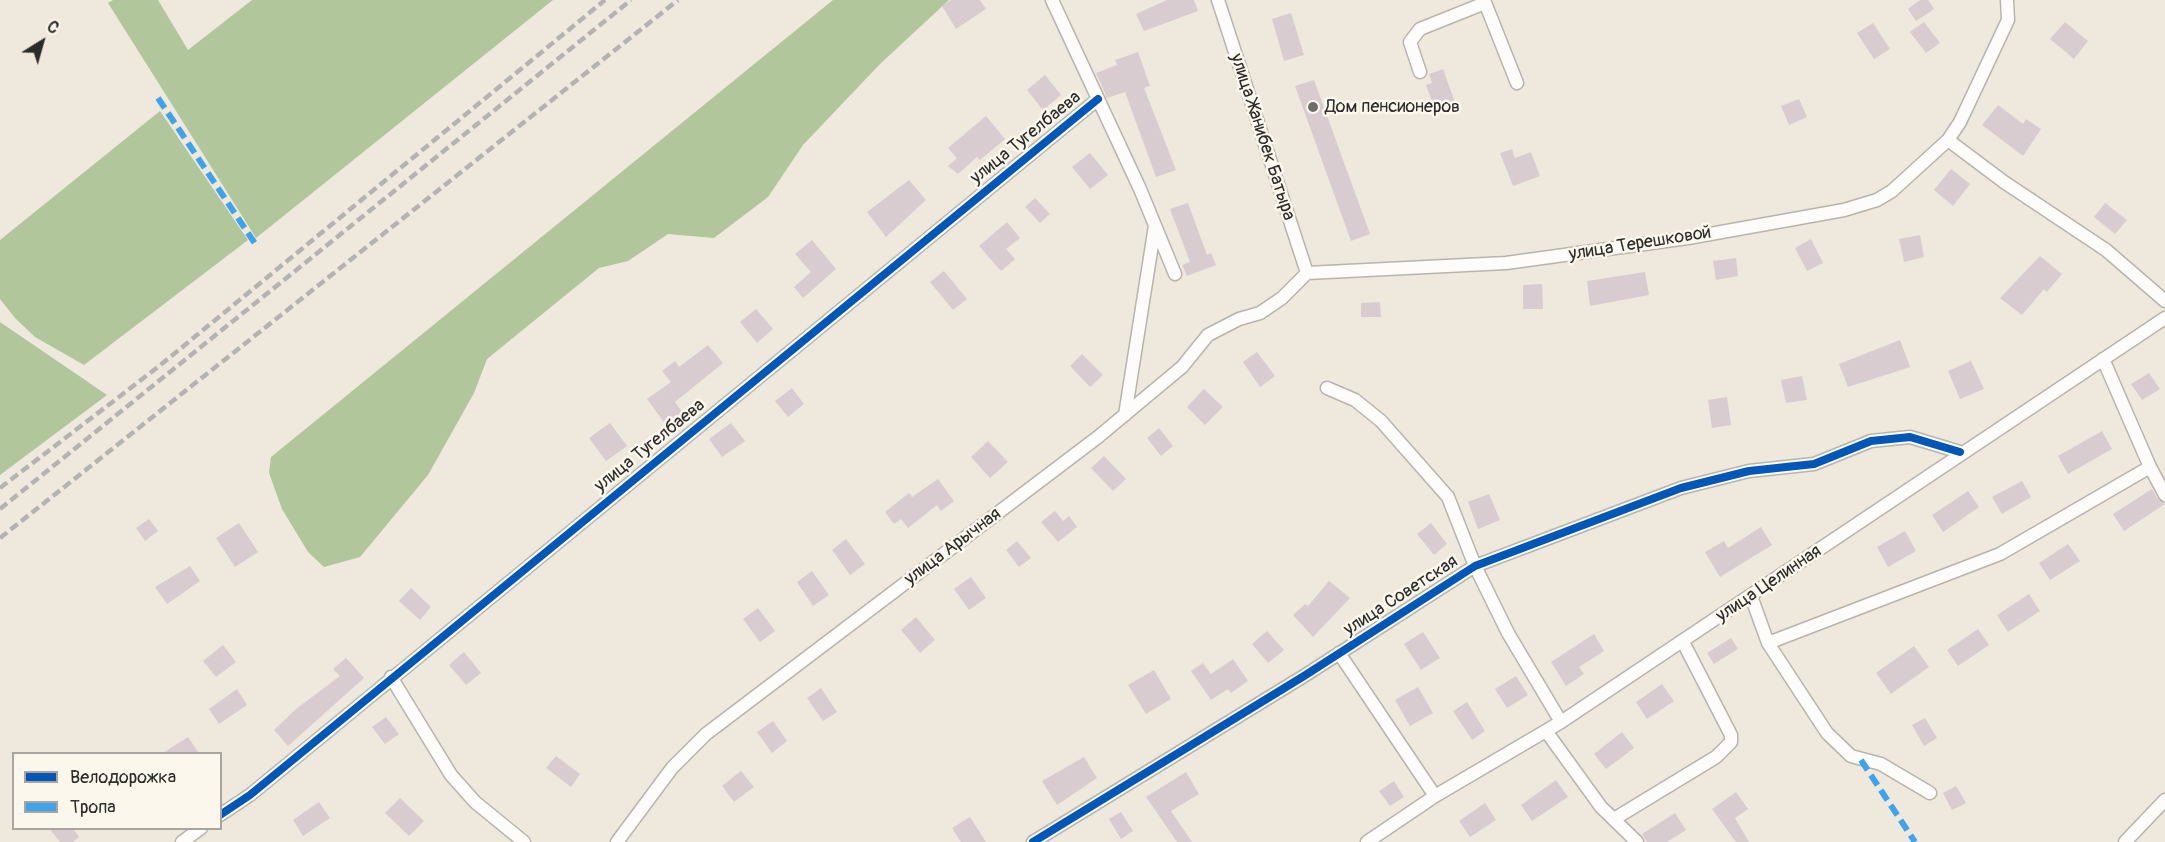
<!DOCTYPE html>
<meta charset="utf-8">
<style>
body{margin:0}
#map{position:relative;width:2165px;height:842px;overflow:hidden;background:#efe8dc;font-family:Pangolin,sans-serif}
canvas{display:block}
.legend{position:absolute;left:12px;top:752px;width:210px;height:78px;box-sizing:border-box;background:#fbf7ec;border:2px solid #a8a59f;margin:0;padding:8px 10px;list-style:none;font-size:18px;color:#2b2b2b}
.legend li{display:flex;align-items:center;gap:12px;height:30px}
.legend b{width:30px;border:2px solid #a8a59f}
.north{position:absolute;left:12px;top:12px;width:60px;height:60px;-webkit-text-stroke:4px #fbf7ec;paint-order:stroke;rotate:37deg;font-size:16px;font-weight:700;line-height:24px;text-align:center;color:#2b2b2b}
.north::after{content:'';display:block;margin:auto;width:21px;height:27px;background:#2b2b2b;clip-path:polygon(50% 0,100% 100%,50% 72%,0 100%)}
</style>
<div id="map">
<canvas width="2165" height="842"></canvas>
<ul class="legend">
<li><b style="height:8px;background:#0057b8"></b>Велодорожка</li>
<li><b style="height:8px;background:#3ea3eb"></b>Тропа</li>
</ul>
<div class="north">С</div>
</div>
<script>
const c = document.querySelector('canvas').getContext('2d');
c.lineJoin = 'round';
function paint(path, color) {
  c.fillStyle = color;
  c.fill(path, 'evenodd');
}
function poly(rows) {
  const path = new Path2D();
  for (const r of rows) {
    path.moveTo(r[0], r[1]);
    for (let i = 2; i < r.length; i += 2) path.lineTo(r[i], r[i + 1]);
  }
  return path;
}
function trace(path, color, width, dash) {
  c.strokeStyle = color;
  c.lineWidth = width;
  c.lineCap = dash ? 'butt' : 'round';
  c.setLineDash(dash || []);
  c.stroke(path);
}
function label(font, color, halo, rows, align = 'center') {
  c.font = font + ' Pangolin,sans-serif';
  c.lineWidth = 5;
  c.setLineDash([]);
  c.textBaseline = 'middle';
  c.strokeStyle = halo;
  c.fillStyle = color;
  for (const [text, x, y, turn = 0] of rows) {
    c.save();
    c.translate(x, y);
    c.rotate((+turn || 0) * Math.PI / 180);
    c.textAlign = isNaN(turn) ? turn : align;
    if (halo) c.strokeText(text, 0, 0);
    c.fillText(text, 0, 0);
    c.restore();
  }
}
paint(poly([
 [113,0,158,0,188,50,252,0,553,0,256,238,108,3],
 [833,0,949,0,880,64,803,145,768,197,714,238,668,234,628,261,599,268,487,359,474,393,428,475,360,557,324,567,308,552,282,509,269,473,271,457],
 [160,111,248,240,84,365,35,337,15,318,0,299,0,240],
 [0,322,107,395,0,475]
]), '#b1c69a');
paint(poly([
 [951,0,980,0,986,9,956,29,942,6],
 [1167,0,1194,0,1198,11,1144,31,1136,14],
 [1920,0,1928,0,1934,9,1916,21,1908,9],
 [1291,13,1304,55,1284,61,1272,19],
 [1924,22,1940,43,1926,53,1910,32],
 [2065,22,2088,41,2074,59,2050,39],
 [1873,23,1890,49,1874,59,1857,33],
 [1138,52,1150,86,1144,88,1176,170,1156,177,1125,92,1107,98,1096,73,1117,65,1115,60],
 [1443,69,1456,105,1436,112,1426,85,1432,83,1429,74],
 [1045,75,1061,95,1043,110,1027,90],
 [1314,80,1370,234,1351,241,1295,86],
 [1799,99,1807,117,1789,125,1781,106],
 [1998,105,2023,124,2026,119,2041,129,2023,156,1982,125],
 [986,116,1005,139,980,160,977,157,958,174,948,166,957,158,948,148],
 [1512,149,1515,158,1531,152,1540,176,1513,186,1500,153],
 [1090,153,1108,175,1090,189,1072,167],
 [1951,169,1970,184,1953,206,1934,190],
 [909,180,926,200,886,237,867,212],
 [1035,198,1050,214,1040,223,1025,207],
 [1188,203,1207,255,1211,253,1216,265,1187,276,1182,265,1190,262,1170,209],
 [2105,203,2127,220,2115,234,2094,217],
 [1007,222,1020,238,1006,249,1015,259,1001,271,979,246],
 [1920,235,1924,257,1904,262,1899,239],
 [1811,239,1823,263,1807,271,1795,248],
 [812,240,836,269,803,298,794,287,811,272,795,254],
 [2040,256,2062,274,2047,292,2044,289,2022,315,2000,298],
 [1736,258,1738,276,1716,280,1713,261],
 [944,271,967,299,953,310,930,282],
 [1645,272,1649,295,1590,306,1587,281],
 [1542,284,1543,309,1523,309,1523,285],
 [1380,302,1381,317,1361,317,1361,303],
 [756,309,773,329,757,343,740,322],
 [1900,340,1910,367,1848,387,1839,364],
 [708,345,723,363,675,402,683,413,666,425,647,399,671,382,662,371,675,361,679,367],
 [1257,352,1275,376,1260,387,1243,362],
 [1082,354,1103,375,1090,387,1070,366],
 [1971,361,1984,389,1960,399,1948,371],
 [2149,373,2160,389,2142,400,2131,384],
 [1802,376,1807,400,1786,403,1781,380],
 [792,388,804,404,788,417,775,401],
 [1204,389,1223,407,1205,425,1187,407],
 [1727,397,1731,425,1712,428,1708,400],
 [610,423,627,446,606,461,589,438],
 [731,423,745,441,722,457,709,439],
 [1159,428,1173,446,1161,456,1147,438],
 [2102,431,2112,449,2068,474,2058,456],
 [988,441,1008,462,990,478,971,457],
 [1104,456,1126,479,1113,491,1091,468],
 [938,479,954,501,941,511,937,505,908,528,901,519,894,524,885,512,909,493,912,497],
 [2022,481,2031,497,2002,514,1992,497],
 [2152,489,2158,499,2165,504,2124,531,2113,514],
 [1968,491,1979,507,1943,532,1932,515],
 [1489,494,1500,520,1478,529,1468,502],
 [1055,511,1063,521,1069,516,1077,527,1058,542,1041,522],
 [149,519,158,531,145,541,136,528],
 [239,523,258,552,235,567,216,538],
 [1431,523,1447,544,1434,555,1417,534],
 [1761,527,1772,545,1720,577,1705,552,1724,541,1728,548],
 [1905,531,1916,551,1888,567,1877,547],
 [846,539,865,564,850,575,832,550],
 [1017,541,1031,558,1019,567,1006,550],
 [2068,544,2080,561,2050,580,2039,563],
 [190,566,200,581,167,604,155,587],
 [812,571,829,595,813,606,797,582],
 [971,577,986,598,969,610,954,589],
 [1329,581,1350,598,1313,637,1293,615,1305,604,1308,606],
 [411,588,431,607,420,620,399,601],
 [2029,594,2040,611,2008,632,1997,615],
 [758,608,775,631,760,642,743,619],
 [916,617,935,640,920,653,901,630],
 [1978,629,1989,645,1958,666,1947,650],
 [1267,631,1284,650,1268,663,1252,644],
 [1423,632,1440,658,1421,670,1404,644],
 [1594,634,1604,651,1579,667,1584,674,1566,686,1551,662],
 [1731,638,1738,649,1714,664,1707,653],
 [223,645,236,662,216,677,203,661],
 [1914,646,1929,667,1891,694,1876,673],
 [464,652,481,673,466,685,449,665],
 [346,658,364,678,288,746,274,730,296,709,340,676,333,669],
 [1233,659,1248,681,1231,693,1228,689,1211,700,1191,671,1203,663,1211,674],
 [1154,670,1171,699,1146,714,1128,685],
 [1516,676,1528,695,1507,708,1495,689],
 [1662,684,1674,701,1647,719,1636,702],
 [1418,687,1433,713,1410,726,1395,700],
 [821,688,837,712,823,721,807,698],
 [237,689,247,705,219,724,209,709],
 [1467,702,1485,731,1472,740,1453,711],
 [386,717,399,734,385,744,372,727],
 [1925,718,1937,738,1924,746,1912,725],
 [773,721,787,741,772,753,757,732],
 [1622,732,1634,748,1606,769,1594,754],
 [188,737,199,753,163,753],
 [556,756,580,774,571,787,546,768],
 [1084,757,1097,778,1057,805,1042,781],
 [741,771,754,787,734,802,722,786],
 [1186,772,1199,794,1171,811,1192,842,1177,842,1146,797],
 [1556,780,1568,797,1532,821,1521,805],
 [1394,781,1404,797,1390,806,1379,791],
 [1956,786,1966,803,1952,810,1943,793],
 [1736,792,1748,809,1735,818,1749,842,1736,842,1712,809],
 [400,798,424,821,409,836,385,813],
 [319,802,330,818,303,836,293,820],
 [1485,803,1496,820,1470,837,1459,821],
 [1121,812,1133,831,1121,839,1109,819],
 [1675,813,1686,830,1667,842,1647,842,1642,834],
 [970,817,986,842,961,842,952,828],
 [49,828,73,828,79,837,73,842,60,842]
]), '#d9ccd0');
const minor = poly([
 [1052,0,1140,189,1175,274],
 [1218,0,1307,273],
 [1484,0,1517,83],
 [1420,72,1410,42,1420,29,1485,3],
 [1948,140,2004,182,2106,250,2165,301],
 [1307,273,1506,263,1688,238,1844,210,1877,200,1892,191,1948,140,1960,122,2008,20,2007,0],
 [2103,359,2150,467,2165,495],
 [1327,388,1355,400,1381,421,1448,497,1475,566,1508,633,1561,722],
 [1125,415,1155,226],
 [1751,596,1768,643,1827,733,1851,756,1881,764,1930,793],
 [1768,643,2000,554,2150,467],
 [1339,653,1435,796],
 [391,677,451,775,475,802,524,842],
 [1546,731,1601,807,1637,842],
 [220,815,250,795,1098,99],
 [1614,819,1716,757,1731,742,1731,735,1683,642],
 [182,842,201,828],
 [617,842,672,768,706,734,1098,437,1182,367,1208,335,1239,319,1260,313,1282,298,1307,273],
 [1033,842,1304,676,1475,566,1681,488,1749,471,1814,464,1871,441,1910,437,1960,452],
 [1367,842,1435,796,1561,722,2165,318],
 [2125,842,2165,800]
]);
trace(minor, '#b8b4ad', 15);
trace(minor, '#fdfcfa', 12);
trace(poly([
 [0,488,158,367,605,0],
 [0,509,631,0],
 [0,538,678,0]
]), '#b4b3b2', 4.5, [9, 4.5]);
trace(poly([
 [158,98,256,245],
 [1861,760,1915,842]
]), '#3ea3eb', 6, [12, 6]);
trace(poly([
 [220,815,250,795,1098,99],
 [1033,842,1304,676,1475,566,1681,488,1749,471,1814,464,1871,441,1910,437,1960,452]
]), '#0057b8', 8);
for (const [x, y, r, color] of [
 [1313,107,6,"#706d69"]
]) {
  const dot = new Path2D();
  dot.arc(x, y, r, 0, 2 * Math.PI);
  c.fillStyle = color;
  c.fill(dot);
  trace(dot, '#fbf7ec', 2);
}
label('18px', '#2b2b2b', '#fbf7ec', [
 ["Дом пенсионеров",1325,107]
], 'left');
label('18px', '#2b2b2b', '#fbf7ec', [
 ["улица Жанибек Батыра",1262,137,72],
 ["улица Тугелбаева",1026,138,-39],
 ["улица Терешковой",1640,244,-9],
 ["улица Тугелбаева",650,446,-39],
 ["улица Арычная",953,547,-37],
 ["улица Целинная",1769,584,-34],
 ["улица Советская",1401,596,-33]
]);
</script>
